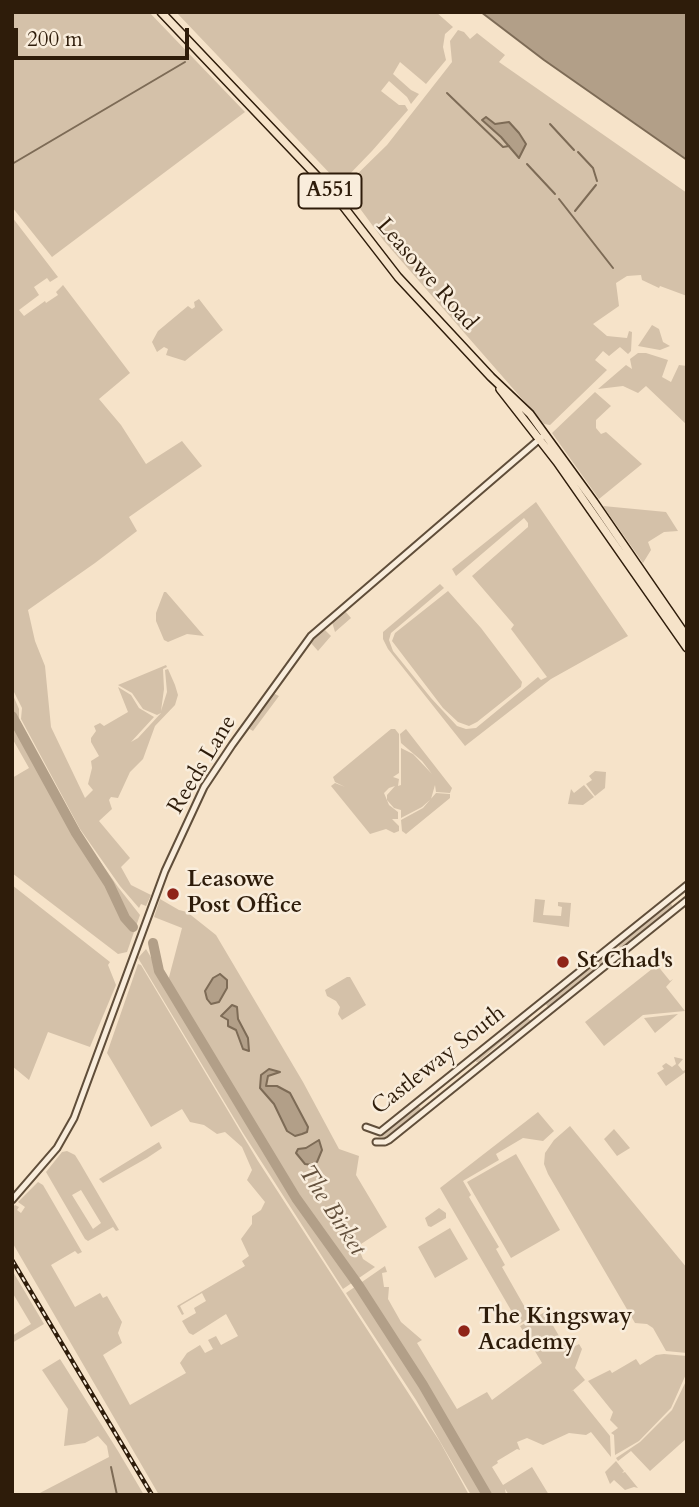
<!DOCTYPE html>
<style>
body{margin:0}
#map{position:relative;width:699px;height:1507px;overflow:hidden;background:#f6e3c9;font-family:Cardo,serif}
canvas{display:block}
.frame{position:absolute;inset:0;border:14px solid #2e1c0a;pointer-events:none}
.scale{position:absolute;left:14px;top:28px;width:175px;height:32px;box-sizing:border-box;border:4px solid #2e1c0a;border-top:0;padding-left:9px;font-size:21px;line-height:24px;white-space:nowrap;color:#2e1c0a;-webkit-text-stroke:5px #f9eddc;paint-order:stroke}
</style>
<div id="map">
<canvas width="699" height="1507"></canvas>
<div class="frame"></div>
<div class="scale">200 m</div>
</div>
<script>
const c = document.querySelector('canvas').getContext('2d');
c.lineJoin = 'round';
function paint(path, color) {
  c.fillStyle = color;
  c.fill(path, 'evenodd');
}
function poly(rows) {
  const path = new Path2D();
  for (const r of rows) {
    path.moveTo(r[0], r[1]);
    for (let i = 2; i < r.length; i += 2) path.lineTo(r[i], r[i + 1]);
  }
  return path;
}
function trace(path, color, width, dash) {
  c.strokeStyle = color;
  c.lineWidth = width;
  c.lineCap = dash ? 'butt' : 'round';
  c.setLineDash(dash || []);
  c.stroke(path);
}
function label(font, color, halo, rows, align = 'center') {
  c.font = font + ' Cardo,serif';
  c.lineWidth = 5;
  c.setLineDash([]);
  c.textBaseline = 'middle';
  c.strokeStyle = halo;
  c.fillStyle = color;
  for (const [text, x, y, turn = 0] of rows) {
    c.save();
    c.translate(x, y);
    c.rotate((+turn || 0) * Math.PI / 180);
    c.textAlign = isNaN(turn) ? turn : align;
    if (halo) c.strokeText(text, 0, 0);
    c.fillText(text, 0, 0);
    c.restore();
  }
}
paint(poly([
 [12,12,149,12,245,112,52,257,12,207],
 [176,12,436,12,453,27,445,34,443,47,446,60,426,84,400,62,393,74,411,90,419,94,411,104,407,97,389,81,381,91,399,105,405,105,408,110,372,151,344,180,338,182],
 [458,30,464,32,470,39,477,33,505,55,499,62,687,193,687,296,660,286,659,288,642,280,641,275,627,276,616,283,619,306,593,324,607,336,627,338,629,331,632,332,631,351,628,354,620,347,609,356,603,351,595,360,607,370,550,425,544,424,384,241,344,187,387,145,452,62,450,41],
 [12,217,58,277,50,282,47,278,34,287,39,295,19,310,24,316,45,301,46,303,58,295,56,292,63,285,130,373,99,399,121,425,146,464,182,441,202,466,129,517,137,531,95,563,28,610,35,641,45,666,51,727,85,798,93,790,88,784,92,768,91,761,99,756,91,742,91,738,96,731,94,726,100,723,104,726,128,712,118,687,131,695,139,708,154,717,131,742,138,738,161,713,157,715,143,709,132,693,118,685,166,665,167,667,163,669,164,689,161,711,167,692,165,670,168,669,175,685,178,695,175,705,155,726,143,759,130,772,118,798,111,797,109,800,112,809,99,821,130,858,121,867,131,885,151,895,146,906,141,904,139,908,120,886,80,829,21,719,22,708,12,688],
 [199,299,223,330,185,361,166,355,168,349,164,347,157,352,152,342,158,331,188,306,192,309,195,307,194,302],
 [652,325,659,329,663,342,670,346,660,350,638,346],
 [638,353,646,353,668,360,662,377,671,382,679,365,687,366,687,425,646,386,638,393,623,386,598,389,626,365,632,369,630,359],
 [595,392,611,406,596,420,596,428,601,434,606,432,642,464,599,499,552,433],
 [536,502,628,636,551,679,465,746,388,649,383,639,383,632,440,584,444,588,391,633,389,640,393,651,431,698,457,726,466,729,476,728,538,677,541,680,547,677,511,629,514,625,472,576,528,527,528,523,524,518,456,576,452,569],
 [603,506,666,512,678,531,664,532,648,542,651,550,643,563],
 [448,591,481,628,522,682,521,687,477,722,469,726,458,722,443,708,392,641,395,633],
 [164,592,166,592,204,636,187,634,168,642,164,640,156,621,156,613],
 [345,611,351,618,335,632,332,622],
 [325,630,331,636,318,651,311,643,321,631],
 [12,693,19,709,19,719,78,830,118,887,140,915,127,952,118,954,12,873,12,778,29,768,12,738],
 [273,693,279,696,253,731,248,728],
 [391,729,395,729,399,734,399,773,393,777,399,779,398,786,401,785,401,748,413,754,432,774,422,761,401,743,400,734,406,729,452,788,450,793,436,792,435,785,431,799,422,807,401,818,401,810,394,808,387,800,387,795,395,786,389,788,384,793,389,805,398,812,398,819,392,819,399,826,399,831,394,833,386,829,370,834,331,786,335,783,345,787,335,782,333,777],
 [595,771,606,772,605,788,595,796,586,784,592,780,589,776],
 [584,785,594,797,583,805,568,804,571,789,574,793],
 [436,793,450,794,450,798,406,834,402,831,401,820,423,808],
 [12,885,110,962,108,965,116,985,90,1047,48,1032,29,1080,12,1066],
 [160,899,179,910,187,912,216,935,303,1082,339,1149,359,1156,356,1175,387,1227,361,1244,359,1249,363,1259,375,1267,343,1289,243,1133,138,958,146,949,165,981,168,981,182,928,154,917],
 [535,899,545,900,543,915,561,916,562,907,558,906,558,902,571,903,569,927,533,922],
 [670,902,673,907,622,948,619,947,618,944],
 [610,951,613,955,548,1007,545,1003],
 [138,964,141,965,258,1161,440,1442,469,1495,159,1495,12,1242,12,1208,15,1205,19,1207,17,1210,21,1213,25,1207,18,1202,38,1182,43,1185,82,1252,78,1254,75,1251,51,1265,75,1307,100,1293,103,1298,107,1296,122,1322,118,1333,122,1343,103,1355,130,1405,186,1373,180,1363,187,1353,200,1345,205,1353,213,1349,208,1340,216,1336,221,1345,238,1336,226,1314,193,1335,189,1333,182,1321,196,1313,194,1308,206,1301,202,1293,180,1306,184,1314,182,1315,177,1306,245,1266,242,1261,249,1256,241,1239,252,1224,252,1216,261,1210,265,1202,247,1180,252,1170,242,1147,225,1132,217,1134,204,1125,190,1122,182,1109,151,1127,107,1053],
 [657,965,670,981,673,979,666,987,685,1011,643,1015,604,1046,585,1022],
 [347,977,350,977,366,1005,342,1020,338,1014,340,1007,336,1001,327,996,325,990],
 [678,1014,655,1033,644,1018],
 [527,1017,531,1021,528,1025,502,1041,478,1062,476,1062,477,1058],
 [674,1057,683,1059,678,1065,683,1071,687,1069,687,1071,666,1086,657,1073,664,1069,662,1066,666,1063,672,1067,676,1064],
 [418,1105,421,1109,384,1139,381,1136],
 [538,1112,554,1131,543,1141,523,1138,496,1154,499,1160,463,1181,471,1195,469,1197,499,1247,496,1249,505,1265,502,1267,531,1318,519,1324,440,1188],
 [570,1126,687,1268,687,1353,666,1351,653,1328,647,1324,635,1323,548,1174,544,1164,545,1153,554,1140],
 [614,1129,630,1148,617,1156,604,1139],
 [159,1142,162,1148,147,1158,103,1183,99,1179],
 [67,1151,75,1155,80,1163,119,1230,116,1231,113,1227,88,1241,85,1239,46,1172,62,1152],
 [81,1190,101,1223,93,1229,72,1195],
 [516,1154,560,1230,511,1258,467,1182],
 [439,1208,446,1213,446,1218,431,1227,428,1226,425,1218],
 [450,1228,468,1259,435,1278,418,1247],
 [385,1266,387,1272,382,1273,384,1287,389,1287,388,1299,401,1322,422,1340,417,1343,457,1409,487,1392,492,1400,542,1363,520,1326,545,1312,562,1341,558,1343,560,1346,564,1344,568,1350,579,1344,582,1349,575,1368,585,1380,571,1392,573,1390,610,1436,611,1457,591,1432,586,1435,569,1433,543,1445,527,1438,517,1442,520,1450,517,1449,497,1461,498,1463,492,1467,503,1485,532,1467,549,1495,509,1495,505,1489,506,1495,490,1495,475,1474,486,1495,471,1495,416,1400,346,1293],
 [12,1270,44,1324,12,1343,12,1336,31,1324,12,1292],
 [664,1354,687,1356,687,1372,671,1408,639,1441,615,1455,614,1435,611,1433,618,1428,610,1420,613,1412,588,1381,610,1370,612,1373,636,1359,640,1365,656,1355],
 [60,1359,118,1451,144,1495,36,1495,109,1457,107,1446,98,1436,85,1443,64,1446,68,1409,42,1370],
 [687,1379,687,1438,650,1471,631,1451,618,1461,616,1458,640,1442,672,1410],
 [616,1461,624,1471,622,1473,625,1472,638,1488,634,1487,625,1490,614,1480,610,1484,605,1472]
]), '#d4c1a9');
const water = poly([
 [481,12,687,12,687,160,544,60,481,12],
 [486,117,495,124,509,122,519,133,526,144,519,158,501,137,482,120,486,117],
 [220,974,227,980,227,988,219,1002,211,1004,207,999,205,991,213,978,220,974],
 [232,1005,237,1007,238,1019,248,1038,249,1051,243,1049,236,1030,228,1026,228,1020,221,1016,232,1005],
 [269,1069,280,1072,268,1076,266,1086,277,1086,290,1093,308,1127,307,1132,302,1134,295,1136,287,1131,274,1104,260,1088,261,1075,269,1069],
 [319,1140,322,1150,317,1162,312,1165,305,1164,296,1153,298,1149,306,1148,319,1140]
]);
paint(water, '#b29f88');
trace(water, '#7d6b56', 2);
trace(poly([
 [447,93,503,147,509,146],
 [550,124,574,150],
 [578,152,593,168,597,181],
 [12,164,185,62],
 [527,164,555,194],
 [559,199,613,268],
 [575,211,596,185],
 [111,1467,117,1495]
]), '#7d6b56', 2);
trace(poly([
 [12,716,76,833,109,884,125,918,133,927],
 [153,943,159,971,296,1198,359,1286,423,1385,487,1495]
]), '#b29f88', 10);
const minor = poly([
 [366,1127,380,1132,687,885],
 [376,1142,385,1142,389,1140,687,900],
 [12,1200,57,1148,74,1118,165,871,204,787,232,745,311,636,542,437]
]);
const major = poly([
 [161,12,333,193,398,277,491,377,530,414,594,502,687,637],
 [500,389,557,462,687,648]
]);
trace(minor, '#604e3a', 9);
trace(major, '#2e1c0a', 10);
trace(minor, '#f9eddc', 5);
trace(major, '#f6e3c9', 7);
const rail = poly([
 [12,1260,152,1495]
]);
trace(rail, '#2e1c0a', 4.5);
trace(rail, '#f9eddc', 2, [5]);
for (const [x, y, r, color] of [
 [173,894,7,"#8f2418"],
 [563,962,7,"#8f2418"],
 [464,1331,7,"#8f2418"]
]) {
  const dot = new Path2D();
  dot.arc(x, y, r, 0, 2 * Math.PI);
  c.fillStyle = color;
  c.fill(dot);
  trace(dot, '#f9eddc', 2.5);
}
for (const [x, y, w] of [
 [330,191,63]
]) {
  const box = new Path2D();
  box.roundRect(x - w / 2, y - 17.5, w, 35, 5);
  c.fillStyle = '#f9eddc';
  c.fill(box);
  trace(box, '#2e1c0a', 2);
}
label('bold 21px', '#2e1c0a', null, [
 ["A551",330,191]
]);
label('23px', '#2e1c0a', '#f9eddc', [
 ["Leasowe Road",426,275,49],
 ["Reeds Lane",203,765,-59],
 ["Castleway South",439,1061,-38]
]);
label('bold 23px', '#2e1c0a', '#f9eddc', [
 ["Leasowe",187,881],
 ["Post Office",187,907],
 ["St Chad's",577,962],
 ["The Kingsway",478,1318],
 ["Academy",478,1344]
], 'left');
label('italic 24px', '#63503c', '#f9eddc', [
 ["The Birket",331,1211,57]
]);
</script>
